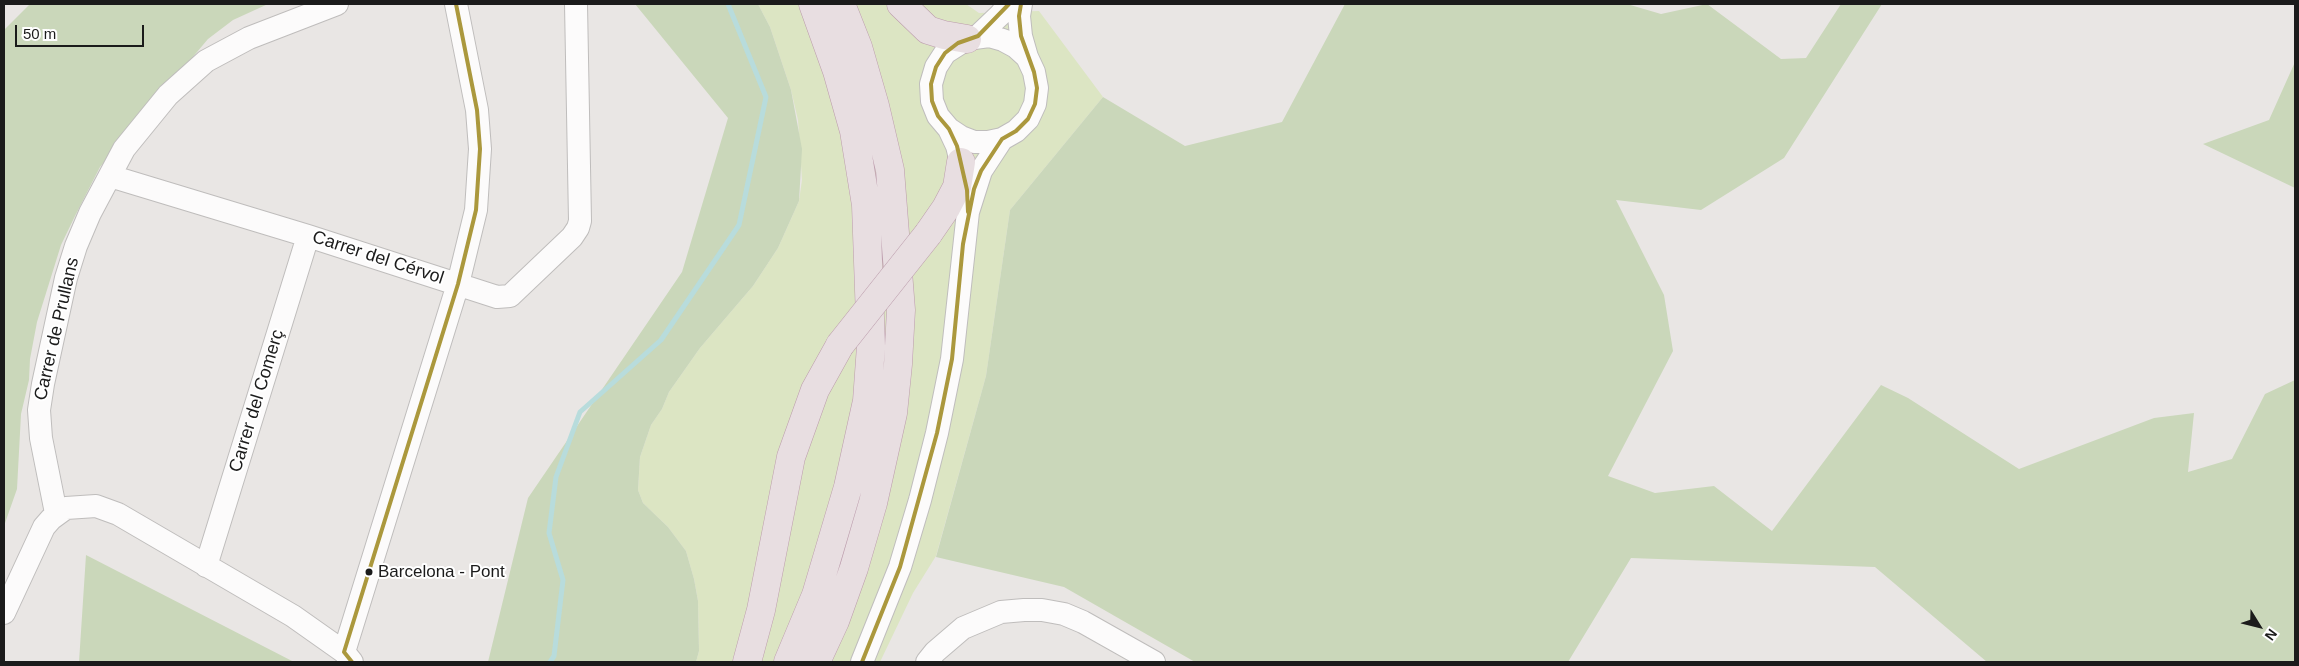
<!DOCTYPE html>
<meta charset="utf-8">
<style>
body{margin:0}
#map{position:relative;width:2299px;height:666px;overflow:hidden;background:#e9e6e4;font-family:Arial,sans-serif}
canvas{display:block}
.frame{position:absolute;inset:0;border:5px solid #1b1b1b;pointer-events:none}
.north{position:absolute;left:2234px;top:601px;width:50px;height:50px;-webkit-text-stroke:4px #fff;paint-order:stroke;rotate:126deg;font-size:14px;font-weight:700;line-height:20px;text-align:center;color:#1b1b1b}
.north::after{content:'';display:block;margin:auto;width:18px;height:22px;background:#1b1b1b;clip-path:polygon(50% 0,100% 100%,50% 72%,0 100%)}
.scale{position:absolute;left:15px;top:25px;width:129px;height:22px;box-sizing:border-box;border:2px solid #1b1b1b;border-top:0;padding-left:6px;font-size:15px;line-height:18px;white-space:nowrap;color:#1b1b1b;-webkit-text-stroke:4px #fff;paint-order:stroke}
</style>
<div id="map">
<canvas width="2299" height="666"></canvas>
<div class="frame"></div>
<div class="north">N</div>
<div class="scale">50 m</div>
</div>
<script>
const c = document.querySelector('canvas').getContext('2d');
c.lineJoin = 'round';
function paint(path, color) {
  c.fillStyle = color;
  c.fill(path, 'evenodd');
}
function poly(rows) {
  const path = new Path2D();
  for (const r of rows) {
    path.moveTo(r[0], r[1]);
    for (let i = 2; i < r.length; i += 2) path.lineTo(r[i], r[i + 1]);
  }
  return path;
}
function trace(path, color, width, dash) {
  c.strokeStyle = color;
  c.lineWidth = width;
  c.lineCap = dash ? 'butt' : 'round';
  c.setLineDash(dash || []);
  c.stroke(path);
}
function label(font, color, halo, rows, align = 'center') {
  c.font = font + ' Arial,sans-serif';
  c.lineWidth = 4;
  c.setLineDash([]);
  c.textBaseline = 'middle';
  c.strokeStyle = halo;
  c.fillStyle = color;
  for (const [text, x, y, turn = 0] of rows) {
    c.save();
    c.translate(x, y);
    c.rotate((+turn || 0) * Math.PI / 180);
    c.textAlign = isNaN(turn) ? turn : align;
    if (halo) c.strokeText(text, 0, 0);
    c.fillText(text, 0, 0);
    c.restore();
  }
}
paint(poly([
 [758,4,966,4,979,13,1039,11,1103,97,1010,210,986,376,936,556,913,593,880,662,696,662,699,651,698,601,694,579,686,551,668,527,643,503,638,490,640,457,651,425,662,409,669,392,700,348,753,286,778,248,799,201,802,180,798,120,791,90,770,27]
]), '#dce5c3');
paint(poly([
 [30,4,268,4,233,20,208,39,100,167,76,214,61,245,37,322,30,359,29,380,21,414,17,489,4,526,4,30],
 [635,4,758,4,770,27,791,90,802,149,799,201,778,248,753,286,700,348,669,392,662,409,651,425,640,457,638,490,643,503,668,527,686,551,694,579,698,601,699,651,696,662,488,662,528,498,682,272,728,118],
 [1345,4,1627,4,1661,14,1707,4,1781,59,1806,58,1841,4,1882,4,1784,158,1701,210,1616,200,1664,295,1673,351,1608,476,1655,493,1714,486,1772,531,1881,385,1908,398,2019,469,2154,418,2194,413,2188,472,2232,459,2265,394,2295,380,2295,662,1987,662,1875,567,1631,558,1568,662,1195,662,1064,587,936,557,986,376,1010,210,1103,97,1185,146,1282,122],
 [2295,62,2295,188,2203,144,2269,120],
 [86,555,294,662,79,662]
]), '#cad7ba');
trace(poly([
 [550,662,554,656,563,580,549,533,556,477,580,412,661,340,739,225,766,97,728,4]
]), '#b8dcdc', 5);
const minor = poly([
 [1021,4,1019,16,1021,36,1027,57],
 [978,36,1000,15,1009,4],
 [949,129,961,137,974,142,988,142,1002,139,1016,131,1028,119,1035,104,1037,88,1034,72,1027,57,1016,47,1003,40,989,36,967,39,945,53,936,67,931,84,932,101,938,116,949,129,957,146,965,179],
 [110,176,308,236,497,297,510,296,572,237,578,228,580,221,576,4],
 [56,513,41,438,39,410,43,384,66,278,76,246,90,213,124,149,168,95,206,61,249,38,337,4],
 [206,566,308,236],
 [4,613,44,527,51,519,66,508,96,506,118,514,293,616,344,652,352,662],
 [344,652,458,284,476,210,480,149,477,110,456,4],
 [862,662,900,567,920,500,937,433,952,359,968,212,981,171,1002,139],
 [927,662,935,652,963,628,1001,612,1024,610,1042,610,1064,614,1083,622,1154,662]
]);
const highway = poly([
 [901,4,928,30,944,35,967,39],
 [928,234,946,208,957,187,961,162],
 [747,662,761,610,791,457,815,390,840,345],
 [788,662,816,595,848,487,867,401,871,346,866,205,854,131,837,71,813,4],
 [816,662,835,621,854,568,873,503,893,413,898,364,901,310,890,170,875,106,858,47,841,4]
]);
trace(minor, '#bfbdbc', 24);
trace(highway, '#bc9cac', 29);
trace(minor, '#fcfbfb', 22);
trace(highway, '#e8dee1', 28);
const highwayBridge = poly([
 [840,345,928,234]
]);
trace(highwayBridge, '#bc9cac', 29, []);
trace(highwayBridge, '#e8dee1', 28);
trace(poly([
 [968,212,967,190,957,146,949,129,938,116,932,101,931,84,936,67,945,53,958,43,978,36,1009,4],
 [352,662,344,652,458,284,476,210,480,149,477,110,456,4],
 [862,662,900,567,937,433,952,359,963,244,974,189,981,171,1002,139,1016,131,1028,119,1035,104,1037,88,1034,72,1021,36,1019,16,1021,4]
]), '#ab983d', 4);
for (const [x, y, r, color] of [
 [369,572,4.5,"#1b1b1b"]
]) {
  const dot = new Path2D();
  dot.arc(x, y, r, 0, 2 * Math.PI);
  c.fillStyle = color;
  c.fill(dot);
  trace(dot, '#fff', 2);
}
label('17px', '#1b1b1b', '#fff', [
 ["Barcelona - Pont",378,572]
], 'left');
label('18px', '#1b1b1b', '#fff', [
 ["Carrer del Cérvol",378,258,18],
 ["Carrer de Prullans",57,329,-77],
 ["Carrer del Comerç",257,401,-73]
]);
</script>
